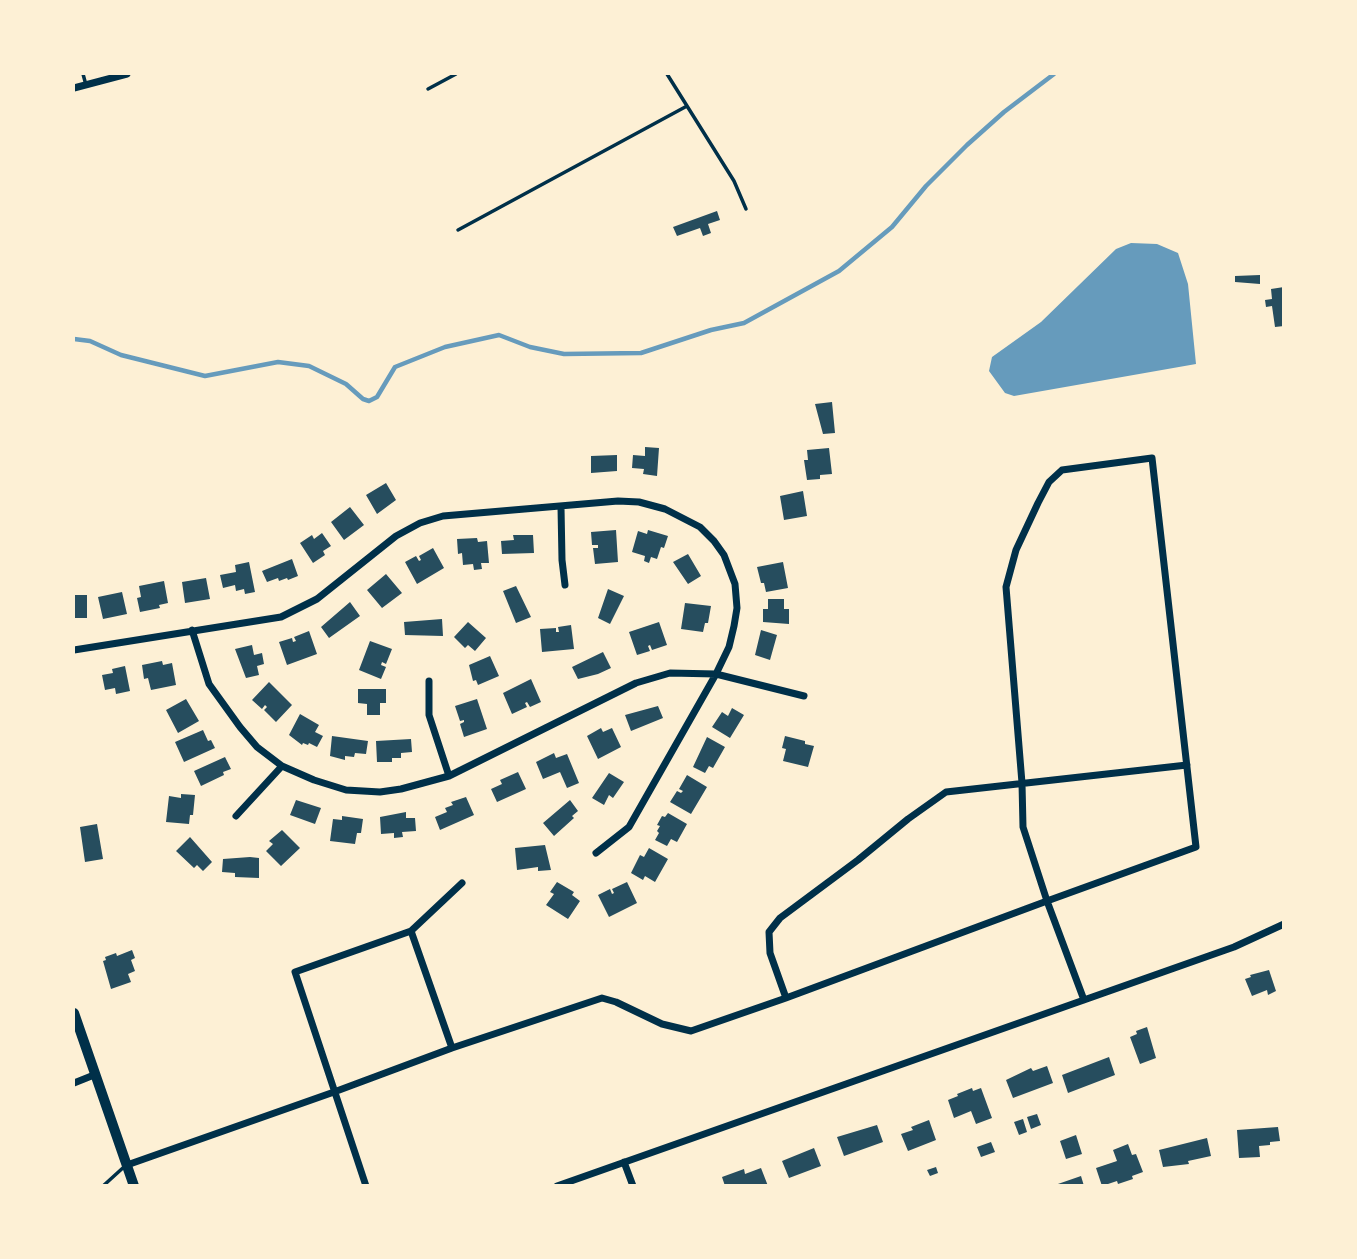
<!DOCTYPE html>
<style>
body{margin:0}
#map{position:relative;width:1357px;height:1259px;overflow:hidden;background:#fdf0d5;font-family:Inter,sans-serif}
canvas{display:block}
.frame{position:absolute;inset:0;border:75px solid #fdf0d5;pointer-events:none}
</style>
<div id="map">
<canvas width="1357" height="1259"></canvas>
<div class="frame"></div>
</div>
<script>
const c = document.querySelector('canvas').getContext('2d');
c.lineJoin = 'round';
function paint(path, color) {
  c.fillStyle = color;
  c.fill(path, 'evenodd');
}
function poly(rows) {
  const path = new Path2D();
  for (const r of rows) {
    path.moveTo(r[0], r[1]);
    for (let i = 2; i < r.length; i += 2) path.lineTo(r[i], r[i + 1]);
  }
  return path;
}
function trace(path, color, width, dash) {
  c.strokeStyle = color;
  c.lineWidth = width;
  c.lineCap = dash ? 'butt' : 'round';
  c.setLineDash(dash || []);
  c.stroke(path);
}
paint(poly([
 [1131,243,1157,244,1178,253,1188,284,1196,364,1014,396,1005,393,989,371,992,357,1041,322,1116,249]
]), '#669bbc');
trace(poly([
 [74,339,90,341,121,355,205,376,278,362,309,366,346,384,363,399,369,401,377,397,395,367,445,347,499,335,530,347,564,354,641,353,711,330,744,323,839,271,892,227,926,186,967,145,1004,112,1054,74]
]), '#669bbc', 4.5);
paint(poly([
 [717,211,720,220,708,224,711,233,703,236,700,228,677,236,673,227],
 [1260,275,1260,284,1235,282,1235,276],
 [1284,287,1284,326,1275,327,1272,306,1266,307,1265,300,1272,299,1271,289],
 [832,402,835,433,823,434,815,404],
 [645,447,659,448,657,476,643,474,644,469,632,468,633,455,645,456],
 [829,448,832,474,820,475,820,479,807,480,804,460,808,460,807,450],
 [617,455,617,471,591,473,591,456],
 [386,483,396,500,377,514,366,495],
 [803,491,807,516,784,520,780,496],
 [350,507,364,525,344,540,331,522],
 [616,530,618,562,595,564,593,548,598,548,598,545,592,545,591,532],
 [648,530,668,536,664,548,661,547,657,559,651,557,649,563,644,561,645,556,632,552,638,531,647,534],
 [322,533,331,546,323,551,325,555,313,563,300,543,312,535,314,539],
 [513,535,533,535,534,553,502,554,501,541,514,540],
 [477,538,478,542,487,541,489,563,481,563,482,569,474,570,473,564,463,565,462,553,458,554,457,539],
 [433,548,444,568,417,584,405,562,416,556,419,561,421,560,419,556],
 [688,554,701,576,688,584,673,562],
 [292,559,298,576,288,580,287,578,279,581,278,578,267,582,262,571],
 [249,562,255,592,245,594,244,589,236,591,235,585,223,588,220,575,236,572,235,565],
 [783,562,788,588,766,592,764,583,761,583,757,567],
 [386,574,402,593,382,608,367,590],
 [206,578,210,599,185,603,182,582],
 [164,581,168,603,159,605,160,608,140,612,137,598,141,597,139,586],
 [516,586,531,617,516,623,503,591],
 [608,589,624,596,610,624,598,618],
 [122,592,127,614,103,619,98,597],
 [74,595,87,595,87,618,74,618],
 [768,599,784,599,784,609,789,609,789,624,763,622,763,609,768,609],
 [350,602,360,616,329,638,321,627],
 [685,603,711,606,708,623,705,623,703,632,681,629],
 [442,619,443,636,405,635,404,622],
 [468,622,486,638,475,651,468,645,465,648,454,637],
 [659,622,667,645,652,650,650,645,648,646,650,651,637,655,629,632],
 [571,625,574,649,542,652,540,629,556,628,556,632,559,632,558,627],
 [761,630,777,635,770,660,755,655],
 [309,631,317,654,287,665,279,642,292,638,293,642,296,641,294,637],
 [370,641,392,649,386,664,382,662,381,665,386,667,381,679,359,670],
 [252,645,254,655,262,653,264,664,257,666,259,675,246,678,235,649],
 [603,652,611,668,598,674,578,679,572,667],
 [490,656,499,676,478,685,476,680,473,681,469,665],
 [162,661,163,665,172,663,176,685,151,690,148,678,144,679,142,665],
 [125,666,130,691,116,694,115,688,105,690,102,675,113,673,112,669],
 [531,679,541,702,530,707,527,702,525,703,527,707,512,714,503,693],
 [269,682,292,705,276,722,264,710,267,707,265,705,262,709,252,700],
 [358,689,386,689,386,703,380,703,380,715,367,715,367,704,358,703],
 [186,699,199,721,178,733,166,710],
 [477,699,487,729,464,737,460,724,464,722,464,720,460,721,455,706],
 [658,706,663,718,631,731,625,715],
 [732,708,744,715,730,738,712,727,722,712,728,716],
 [300,714,319,725,315,732,323,736,317,747,309,743,308,745,303,743,302,745,289,735],
 [601,728,603,732,612,728,621,747,598,759,587,736],
 [203,730,208,741,211,740,215,748,184,762,175,742],
 [332,736,368,741,366,754,355,753,354,757,345,756,345,760,330,756],
 [785,736,805,741,805,744,814,746,808,767,783,761,786,749,782,748],
 [707,737,725,747,713,768,709,766,705,773,693,767],
 [411,739,412,752,401,753,401,758,392,758,392,762,377,762,376,741],
 [554,753,556,758,567,754,579,783,567,788,560,772,543,779,536,762],
 [225,757,231,769,223,772,224,775,201,786,194,771],
 [518,772,526,789,497,802,491,789,502,784,500,780],
 [609,773,624,782,613,798,609,795,604,805,592,798],
 [687,775,707,787,691,814,670,802,677,791,681,793,683,791,679,789],
 [181,794,195,795,193,815,190,815,189,824,166,822,169,796,181,798],
 [466,797,474,815,440,830,435,817,447,812,445,808,453,805,451,802],
 [296,800,321,808,315,824,290,815],
 [570,800,578,811,572,816,574,818,554,836,543,823],
 [406,812,406,818,415,818,416,831,402,832,403,837,394,838,394,833,381,834,380,817],
 [668,813,687,824,677,842,671,839,667,846,655,840,659,833,657,831,660,826,657,825,662,816,665,817],
 [342,816,363,819,361,833,357,833,355,844,330,841,333,819,342,820],
 [97,824,103,859,85,862,80,827],
 [282,830,300,848,281,866,266,851,273,844,269,841],
 [190,837,212,862,203,871,197,865,194,868,176,851],
 [545,845,551,870,538,871,538,867,517,870,515,848],
 [649,848,668,859,655,882,645,876,643,880,631,873,640,855,644,857],
 [250,857,259,858,259,878,235,877,235,873,222,872,223,859],
 [557,882,574,892,572,895,580,901,568,919,546,905,554,894,550,892],
 [627,882,637,903,609,917,598,895,610,889,612,894,614,893,612,889],
 [132,950,135,958,131,960,135,971,128,974,131,982,111,989,103,961,106,960,105,957,116,953,117,956],
 [1269,970,1276,991,1268,995,1267,990,1252,996,1245,979,1251,977,1250,975],
 [1147,1027,1156,1058,1140,1064,1130,1037,1137,1034,1136,1031],
 [1109,1057,1115,1075,1068,1093,1062,1075],
 [1047,1066,1053,1083,1013,1098,1006,1080,1031,1068,1033,1071],
 [972,1088,973,1091,981,1088,992,1118,976,1124,971,1111,954,1118,948,1100,958,1096,957,1094],
 [1037,1114,1041,1125,1031,1129,1027,1117],
 [1023,1119,1027,1132,1019,1135,1014,1122],
 [929,1120,936,1140,908,1151,901,1134,913,1130,911,1127],
 [877,1125,883,1142,844,1156,837,1137],
 [1278,1127,1280,1141,1270,1142,1270,1145,1259,1146,1260,1157,1239,1158,1237,1130],
 [1076,1135,1082,1154,1066,1159,1060,1141],
 [1207,1138,1211,1156,1188,1161,1189,1164,1163,1167,1159,1150],
 [991,1142,995,1152,981,1157,977,1147],
 [1128,1144,1132,1155,1136,1154,1143,1172,1132,1176,1133,1179,1118,1184,1117,1181,1102,1186,1096,1168,1117,1161,1113,1150],
 [814,1148,821,1166,789,1178,782,1161],
 [936,1167,938,1173,930,1176,927,1170],
 [761,1168,768,1186,725,1186,722,1177,744,1169,745,1174],
 [1081,1176,1084,1186,1055,1186,1055,1185]
]), '#264d5e');
trace(poly([
 [83,74,86,85],
 [667,74,734,181,746,209],
 [428,89,456,74],
 [458,230,687,106],
 [103,1186,125,1166]
]), '#003049', 3.5);
trace(poly([
 [74,88,127,74],
 [561,507,562,560,565,585],
 [192,630,209,684,240,727,257,747,282,766,314,780,346,790,380,792,401,789,449,776,636,683,670,673,716,674,804,696],
 [74,650,281,617,317,599,396,536,420,523,443,516,618,501,639,502,665,509,700,527,714,541,724,555,735,584,737,608,734,626,729,647,716,674,629,827,596,853],
 [429,681,429,715,449,776],
 [236,816,282,766],
 [411,931,462,883],
 [786,998,770,953,769,932,780,918,858,860,908,819,946,792,1187,765],
 [74,1083,94,1075],
 [624,1162,633,1186],
 [127,1165,334,1092,452,1048,602,998,616,1002,662,1024,691,1031,786,998,1047,901,1196,847,1152,458,1062,470,1049,482,1038,503,1016,550,1006,587,1022,783,1023,827,1047,901,1084,1000],
 [366,1186,295,972,411,931,452,1048],
 [557,1186,1234,947,1284,924]
]), '#003049', 7);
trace(poly([
 [74,1013,134,1186]
]), '#003049', 10);
</script>
